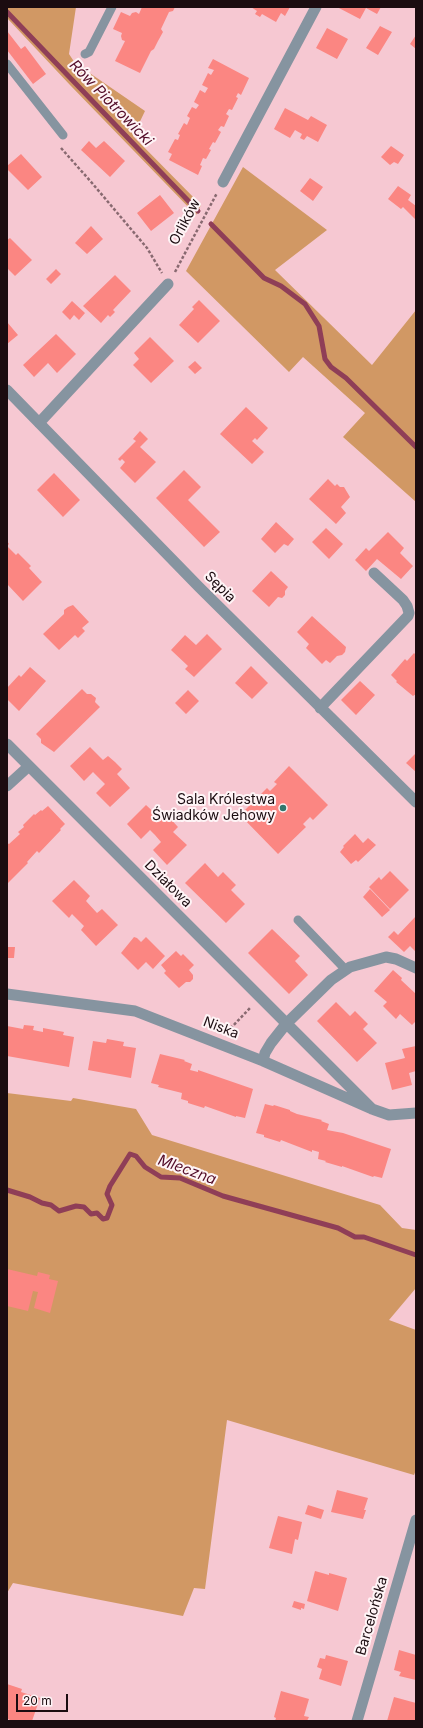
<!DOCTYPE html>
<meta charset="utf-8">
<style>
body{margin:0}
#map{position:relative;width:423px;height:1728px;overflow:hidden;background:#f6c8d2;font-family:Inter,sans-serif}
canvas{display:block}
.frame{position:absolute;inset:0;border:8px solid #1b0c10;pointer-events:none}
.scale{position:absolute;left:16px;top:1694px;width:52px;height:18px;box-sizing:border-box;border:2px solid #1b0c10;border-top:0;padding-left:5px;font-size:12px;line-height:14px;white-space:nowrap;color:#1b0c10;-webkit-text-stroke:3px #fef4f6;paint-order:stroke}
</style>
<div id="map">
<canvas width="423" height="1728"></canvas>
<div class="frame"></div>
<div class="scale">20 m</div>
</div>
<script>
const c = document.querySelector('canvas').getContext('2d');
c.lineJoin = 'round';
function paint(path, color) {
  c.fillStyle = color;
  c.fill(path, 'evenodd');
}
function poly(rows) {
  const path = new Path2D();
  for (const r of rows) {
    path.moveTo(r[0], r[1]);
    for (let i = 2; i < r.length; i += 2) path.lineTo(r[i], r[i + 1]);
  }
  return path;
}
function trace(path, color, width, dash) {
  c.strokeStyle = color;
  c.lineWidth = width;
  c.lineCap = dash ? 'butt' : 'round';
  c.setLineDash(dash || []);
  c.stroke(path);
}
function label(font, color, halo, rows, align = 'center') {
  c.font = font + ' Inter,sans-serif';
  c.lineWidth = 4;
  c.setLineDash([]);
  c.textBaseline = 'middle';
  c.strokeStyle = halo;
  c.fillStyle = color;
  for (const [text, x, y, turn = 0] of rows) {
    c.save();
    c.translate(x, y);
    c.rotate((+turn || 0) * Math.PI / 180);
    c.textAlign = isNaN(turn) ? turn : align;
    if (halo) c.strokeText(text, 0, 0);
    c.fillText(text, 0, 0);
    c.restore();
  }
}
paint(poly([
 [7,7,76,7,69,54,75,63,145,111,133,136,201,205,196,215,70,85,7,18],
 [243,167,327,230,275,270,372,365,416,310,416,502,343,437,365,413,303,357,289,372,186,271],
 [7,1093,71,1101,73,1098,136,1109,152,1135,380,1205,402,1228,416,1230,416,1288,389,1320,416,1330,416,1470,414,1475,227,1420,205,1589,194,1588,183,1616,13,1583,7,1593]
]), '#d19864');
trace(poly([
 [7,12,198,211],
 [211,224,264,278,281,286,305,304,319,326,325,359,331,367,346,378,416,447],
 [7,1190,30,1197,42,1203,51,1205,59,1211,76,1206,84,1207,91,1214,97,1213,103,1219,107,1218,112,1205,107,1194,110,1186,130,1154,136,1156,145,1167,161,1177,180,1178,223,1196,338,1228,355,1237,364,1237,416,1255]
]), '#8f3e57', 5);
paint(poly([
 [142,7,175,7,173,11,169,12,161,29,163,32,158,41,154,49,151,51,140,73,115,61,125,41,122,40,121,36,122,33,113,29,121,12,130,16,132,13,136,12,139,14],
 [251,7,290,7,285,16,281,13,276,22,262,14,260,17,255,14,257,11],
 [337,7,381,7,377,14,366,8,360,19],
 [380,26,392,32,378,55,366,48],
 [327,28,348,39,337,59,316,48],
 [7,31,21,49,25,46,46,74,33,84,7,50],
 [416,35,416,49,410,44],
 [213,59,249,78,241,95,238,93,236,97,238,98,232,110,229,109,226,114,229,116,224,127,221,126,218,130,221,132,215,143,213,142,209,149,211,150,206,159,203,158,200,165,202,166,198,175,169,160,172,154,168,152,175,139,178,140,180,135,178,134,184,123,187,125,190,118,187,116,192,107,196,109,199,105,194,102,200,90,205,93,208,88,202,85,208,73,211,75,214,70,208,68],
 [285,108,308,120,311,116,327,125,318,142,307,136,304,140,300,138,302,134,295,130,290,138,274,129],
 [89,141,96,148,104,141,125,161,110,177,81,150],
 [391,146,404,155,398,164,394,162,390,165,381,157],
 [21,154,42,177,28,190,7,169,7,166],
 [310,178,323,187,313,201,300,191],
 [398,186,411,195,408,200,416,206,416,220,403,207,401,209,388,199],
 [160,195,174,213,151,231,137,213],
 [91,226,103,239,87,254,75,243],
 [10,238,32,260,15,276,7,268,7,240],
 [56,269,61,274,51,284,46,279],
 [115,275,131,291,113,310,115,312,110,317,108,315,101,323,83,306],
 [199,300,220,321,198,343,179,325,194,309,192,307],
 [72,301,85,313,79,320,74,315,70,320,62,312],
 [7,322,18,335,7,344],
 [56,334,76,354,57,373,48,363,34,377,23,365],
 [150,337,174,361,151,383,133,365,139,359,134,353],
 [195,361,202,368,195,374,188,367],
 [246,407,268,428,257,440,255,438,252,441,264,452,252,464,220,434],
 [140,431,148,439,140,447,156,462,135,483,120,468,125,462,122,459,120,461,118,459,136,441,133,439],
 [184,470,201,487,188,500,220,532,204,547,156,498],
 [54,473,80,500,63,517,37,490],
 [328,479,335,486,337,484,340,487,344,487,350,497,341,507,346,513,336,524,309,499],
 [276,522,294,539,288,546,284,544,275,553,261,539],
 [326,528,343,544,329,559,312,542],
 [388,532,404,548,400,553,413,566,401,579,377,559,366,571,355,560,366,548,369,551],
 [7,541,9,544,7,546,16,555,18,553,31,566,29,568,42,582,23,601,7,584],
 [271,571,288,587,285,591,285,595,282,598,278,597,269,607,252,591],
 [73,605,89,622,82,628,85,631,78,638,75,635,59,650,43,634,64,614,64,610,68,607],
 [312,616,346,647,345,652,342,655,337,656,330,663,326,660,322,664,306,648,309,644,297,632],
 [207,634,222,649,194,677,185,669,188,666,171,650,185,635,196,645],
 [414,653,416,655,416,694,413,696,396,682,397,681,391,675,405,659,407,661],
 [251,666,268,683,252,699,235,683],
 [30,667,46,681,19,711,7,699,7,688,19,675,21,677],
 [360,681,375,695,356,715,341,700],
 [82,689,87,694,91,694,96,698,95,702,100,707,54,752,41,743,41,739,36,734],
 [188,690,199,701,186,714,175,703],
 [90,747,103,760,108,756,115,762,122,769,117,774,130,788,110,807,96,793,105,784,93,772,84,781,70,766],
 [416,753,416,772,406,763],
 [289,766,328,805,313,820,310,817,303,824,306,827,278,854,240,815,267,788,270,791,277,784,274,782],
 [146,805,161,819,166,814,178,827,173,832,187,845,167,865,153,850,161,842,155,835,150,830,141,839,127,824],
 [48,806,65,824,60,829,61,830,39,853,37,851,27,862,28,863,7,884,7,843,9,844,20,834,18,832,24,827,23,825,34,814,35,815,41,810,42,811],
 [355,834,363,843,368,838,376,845,358,862,356,860,351,864,340,852,344,847,343,846],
 [205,863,218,877,223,872,236,885,231,890,245,904,226,923,185,883],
 [390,871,409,890,390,909,369,887,379,877,381,880],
 [74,880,90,896,86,901,97,913,102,909,118,925,96,946,81,930,84,926,72,914,69,918,52,901],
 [370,889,390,910,382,917,363,897],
 [416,916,416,952,410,946,404,952,388,937,394,931,398,935],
 [272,929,300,956,295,961,308,975,289,994,248,953],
 [134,937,137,938,141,942,146,937,165,956,153,969,146,962,138,970,121,953],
 [7,947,15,947,14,958,7,958],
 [176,951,181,956,183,954,194,965,189,970,193,975,193,979,190,982,186,982,179,988,164,973,166,971,161,965],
 [393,970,402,978,401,980,416,994,416,1021,412,1025,400,1014,396,1019,383,1006,387,1002,374,991],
 [336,1002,350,1016,355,1011,368,1024,363,1029,377,1043,357,1062,317,1021],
 [24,1025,34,1026,33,1030,43,1032,43,1028,64,1032,63,1035,74,1037,69,1067,7,1056,7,1026,23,1029],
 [107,1039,124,1042,123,1046,136,1048,131,1078,88,1070,93,1041,106,1043],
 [416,1046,416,1071,409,1073,412,1085,392,1090,385,1063,405,1058,402,1049],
 [160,1054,185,1060,184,1061,192,1064,190,1070,198,1072,198,1070,253,1089,245,1118,236,1116,236,1117,205,1106,204,1108,188,1103,188,1101,181,1099,182,1093,158,1087,159,1085,151,1083],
 [265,1104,273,1106,274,1105,290,1110,290,1111,297,1114,322,1120,321,1121,329,1124,327,1130,343,1133,391,1149,382,1178,374,1176,373,1177,342,1166,342,1167,325,1162,326,1161,318,1159,319,1152,312,1150,312,1152,281,1140,280,1142,264,1137,264,1135,256,1133],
 [7,1269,37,1276,38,1272,50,1275,49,1279,58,1281,50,1313,34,1308,38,1292,33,1291,28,1311,7,1306],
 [337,1490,368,1498,364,1510,366,1510,363,1519,331,1512],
 [308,1505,324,1510,321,1519,305,1514],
 [278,1516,302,1522,298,1540,295,1539,292,1554,269,1548],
 [315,1571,329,1575,329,1573,347,1578,338,1611,307,1601],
 [294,1601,305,1604,304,1609,301,1608,301,1610,292,1607],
 [399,1650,416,1655,416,1680,399,1676,401,1672,394,1670],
 [326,1655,348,1661,341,1686,319,1679,322,1669,317,1667,320,1658,325,1659],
 [7,1684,22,1689,21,1692,40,1698,32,1721,11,1721,7,1718],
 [281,1691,309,1699,304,1716,309,1717,307,1721,275,1721,276,1718,274,1717],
 [394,1697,416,1703,416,1721,387,1721]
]), '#fb8682');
trace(poly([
 [61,148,92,183,147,248,162,273],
 [175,272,217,193],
 [227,1032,251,1007]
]), '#886970', 2.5, [3, 2]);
trace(poly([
 [85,54,89,52,112,7],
 [7,64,63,135],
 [298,920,346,970]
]), '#8694a0', 9);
trace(poly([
 [223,182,316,7],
 [7,390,199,587,416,802],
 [39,423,168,284],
 [320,708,408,616,409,613,407,606,403,600,374,573],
 [7,744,372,1109],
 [7,786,29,766],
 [7,994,135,1011,263,1061,372,1109,389,1115,416,1113],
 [263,1061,265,1053,271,1043,286,1024,331,980,350,967,386,957,396,959,416,968],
 [357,1721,416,1520]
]), '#8694a0', 11);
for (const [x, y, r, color] of [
 [283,808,4,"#31776d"]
]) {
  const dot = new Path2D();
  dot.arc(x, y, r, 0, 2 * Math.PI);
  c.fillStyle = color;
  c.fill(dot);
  trace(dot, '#fef4f6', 1.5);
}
label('14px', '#1b0c10', '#fef4f6', [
 ["Orlików",185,222,-62],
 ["Sępia",220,587,45],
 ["Działowa",168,884,45],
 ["Niska",221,1028,21],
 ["Barcelońska",372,1616,-74]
]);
label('14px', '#1b0c10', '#fef4f6', [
 ["Sala Królestwa",275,800],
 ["Świadków Jehowy",275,816]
], 'right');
label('italic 15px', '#530c28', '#fef4f6', [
 ["Rów Piotrowicki",111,103,46],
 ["Mleczna",187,1170,20]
]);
</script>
